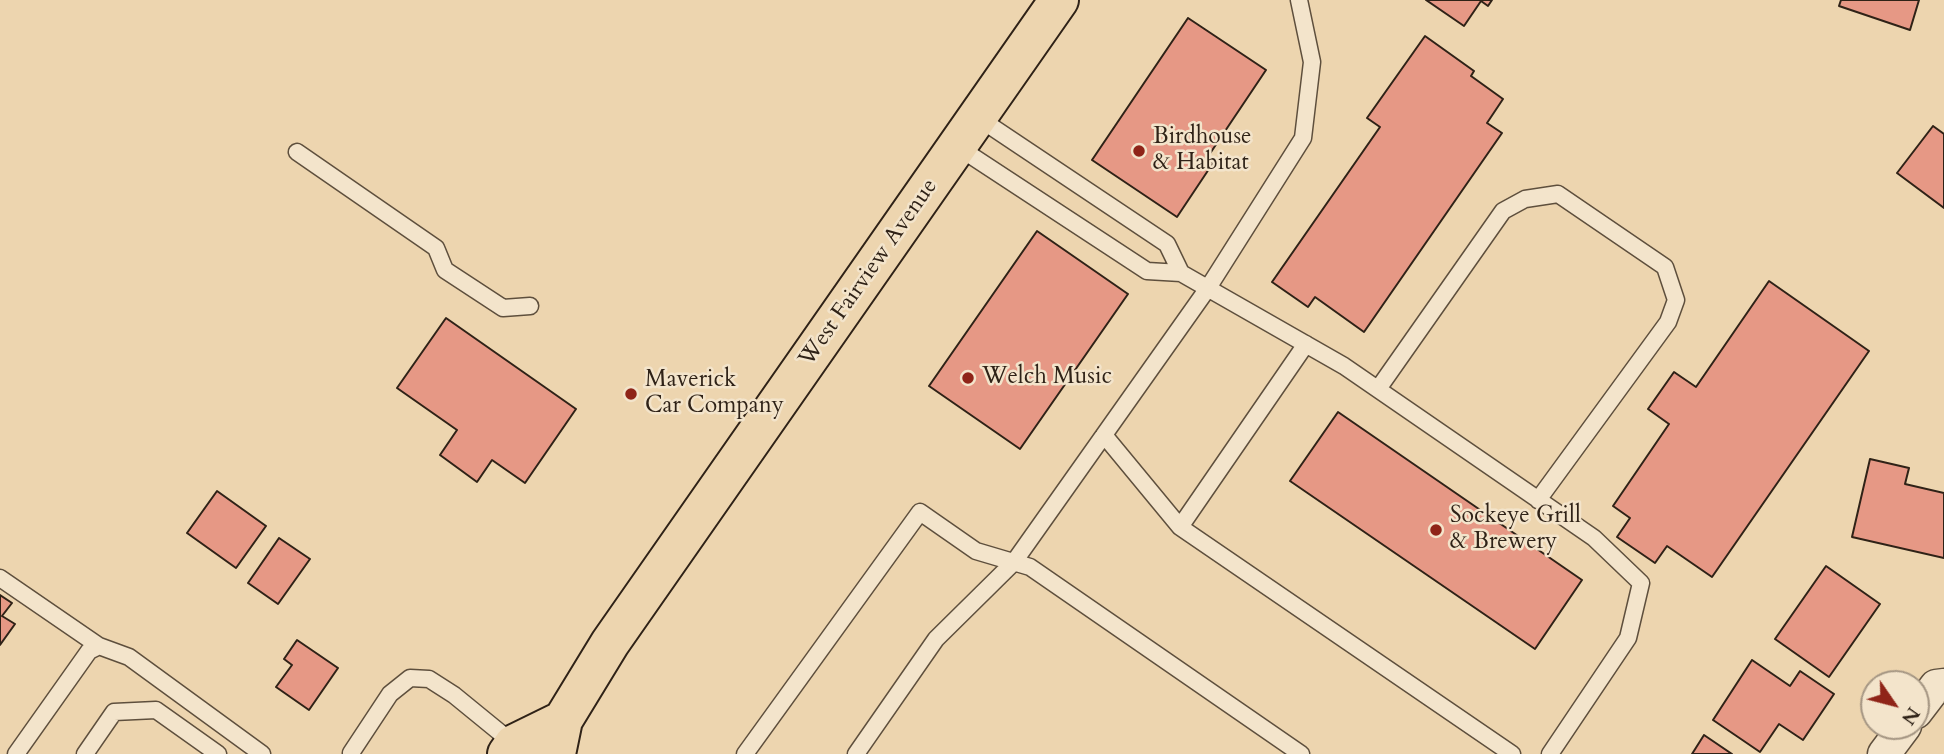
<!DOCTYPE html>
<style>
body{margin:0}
#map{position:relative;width:1944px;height:754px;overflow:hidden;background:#edd5af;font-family:Cardo,serif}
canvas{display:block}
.north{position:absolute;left:1860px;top:670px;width:70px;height:70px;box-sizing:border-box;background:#f3e4cb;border:2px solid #a59683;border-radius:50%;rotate:125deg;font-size:19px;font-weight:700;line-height:28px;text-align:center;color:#2f2217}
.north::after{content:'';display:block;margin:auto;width:24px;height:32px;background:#8f2418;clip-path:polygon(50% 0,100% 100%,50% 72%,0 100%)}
</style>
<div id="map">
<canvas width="1944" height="754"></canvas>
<div class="north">N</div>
</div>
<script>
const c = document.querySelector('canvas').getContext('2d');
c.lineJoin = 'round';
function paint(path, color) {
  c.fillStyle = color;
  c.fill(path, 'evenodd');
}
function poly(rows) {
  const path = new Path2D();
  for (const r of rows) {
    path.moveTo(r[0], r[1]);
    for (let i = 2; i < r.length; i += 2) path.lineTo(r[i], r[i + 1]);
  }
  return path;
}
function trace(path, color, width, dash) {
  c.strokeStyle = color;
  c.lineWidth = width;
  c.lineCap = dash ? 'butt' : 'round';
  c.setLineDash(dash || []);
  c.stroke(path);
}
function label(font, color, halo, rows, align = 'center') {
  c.font = font + ' Cardo,serif';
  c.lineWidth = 5;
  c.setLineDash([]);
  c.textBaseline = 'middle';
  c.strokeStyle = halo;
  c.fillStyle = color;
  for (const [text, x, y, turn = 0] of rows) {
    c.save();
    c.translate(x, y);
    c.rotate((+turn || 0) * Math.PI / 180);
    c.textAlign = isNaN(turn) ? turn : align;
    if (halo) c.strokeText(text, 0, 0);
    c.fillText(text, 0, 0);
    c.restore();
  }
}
const building = poly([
 [1426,0,1492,0,1488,6,1481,1,1464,26,1426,0],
 [1841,0,1919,0,1910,30,1839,6,1841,0],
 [1188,18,1266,70,1207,158,1213,163,1177,217,1092,160,1188,18],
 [1425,36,1474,71,1471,76,1503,99,1487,123,1502,133,1364,332,1315,297,1308,307,1272,282,1380,127,1367,118,1425,36],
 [1933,126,1944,134,1944,208,1897,173,1933,126],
 [1037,231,1128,294,1020,449,929,386,1037,231],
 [1769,281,1869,351,1712,577,1667,546,1655,563,1617,537,1630,518,1613,506,1669,424,1648,409,1674,372,1696,387,1769,281],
 [446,318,576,409,525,483,492,460,477,482,440,455,457,430,397,388,446,318],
 [1338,412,1582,580,1535,649,1290,481,1338,412],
 [1870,459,1909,468,1905,484,1944,493,1944,558,1852,537,1870,459],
 [217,491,266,526,236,568,187,533,217,491],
 [279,538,310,559,278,604,248,583,279,538],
 [1826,566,1880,604,1829,677,1775,639,1826,566],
 [0,595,12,603,2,616,15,624,0,645,0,595],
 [297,640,338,668,309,710,276,687,292,665,284,659,297,640],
 [1752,660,1790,686,1800,671,1834,694,1803,740,1779,724,1760,752,1713,720,1752,660],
 [1704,735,1732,754,1692,754,1704,735]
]);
paint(building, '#e69885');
trace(building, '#2f2217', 2);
const lane = poly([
 [958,147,1147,271,1181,273,1167,244,977,117],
 [297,152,436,248,445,270,503,308,530,306],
 [1181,273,1344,366,1594,538,1641,583,1628,638,1550,754],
 [1378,389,1503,211,1525,199,1558,194,1665,267,1676,300,1668,322,1538,500],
 [1104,435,1180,527,1512,754],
 [1180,527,1306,344],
 [0,578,99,646],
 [351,753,390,694,410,678,429,679,454,695,514,744],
 [16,754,89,651,99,646,129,657,262,754],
 [85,754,114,712,156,710,218,754],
 [745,754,920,512,976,551,1030,567,1301,754],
 [856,754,936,639,1014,562,1208,288,1303,138,1312,62,1299,0]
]);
const street = poly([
 [1916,712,1936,686,1944,685],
 [1884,754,1905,726]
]);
const primary = poly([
 [507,754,514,744,563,720],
 [556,754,563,720,610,643,1059,0]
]);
trace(lane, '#5e4f3d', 19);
trace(street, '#5e4f3d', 35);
trace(primary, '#2f2217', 42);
trace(lane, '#f3e4cb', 16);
trace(street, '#f3e4cb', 32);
trace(primary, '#edd5af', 38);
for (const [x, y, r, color] of [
 [1139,151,7,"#8f2418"],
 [968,378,7,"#8f2418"],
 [631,394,7,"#8f2418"],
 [1436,530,7,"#8f2418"]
]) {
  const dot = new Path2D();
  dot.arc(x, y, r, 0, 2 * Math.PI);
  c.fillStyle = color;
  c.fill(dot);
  trace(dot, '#f3e4cb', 2.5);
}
label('23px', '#2f2217', '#f3e4cb', [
 ["Birdhouse",1153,138],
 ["& Habitat",1153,164],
 ["Welch Music",982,378],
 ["Maverick",645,381],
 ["Car Company",645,407],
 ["Sockeye Grill",1450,517],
 ["& Brewery",1450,543]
], 'left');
label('23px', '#2f2217', '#f3e4cb', [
 ["West Fairview Avenue",869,273,-55]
]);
</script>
